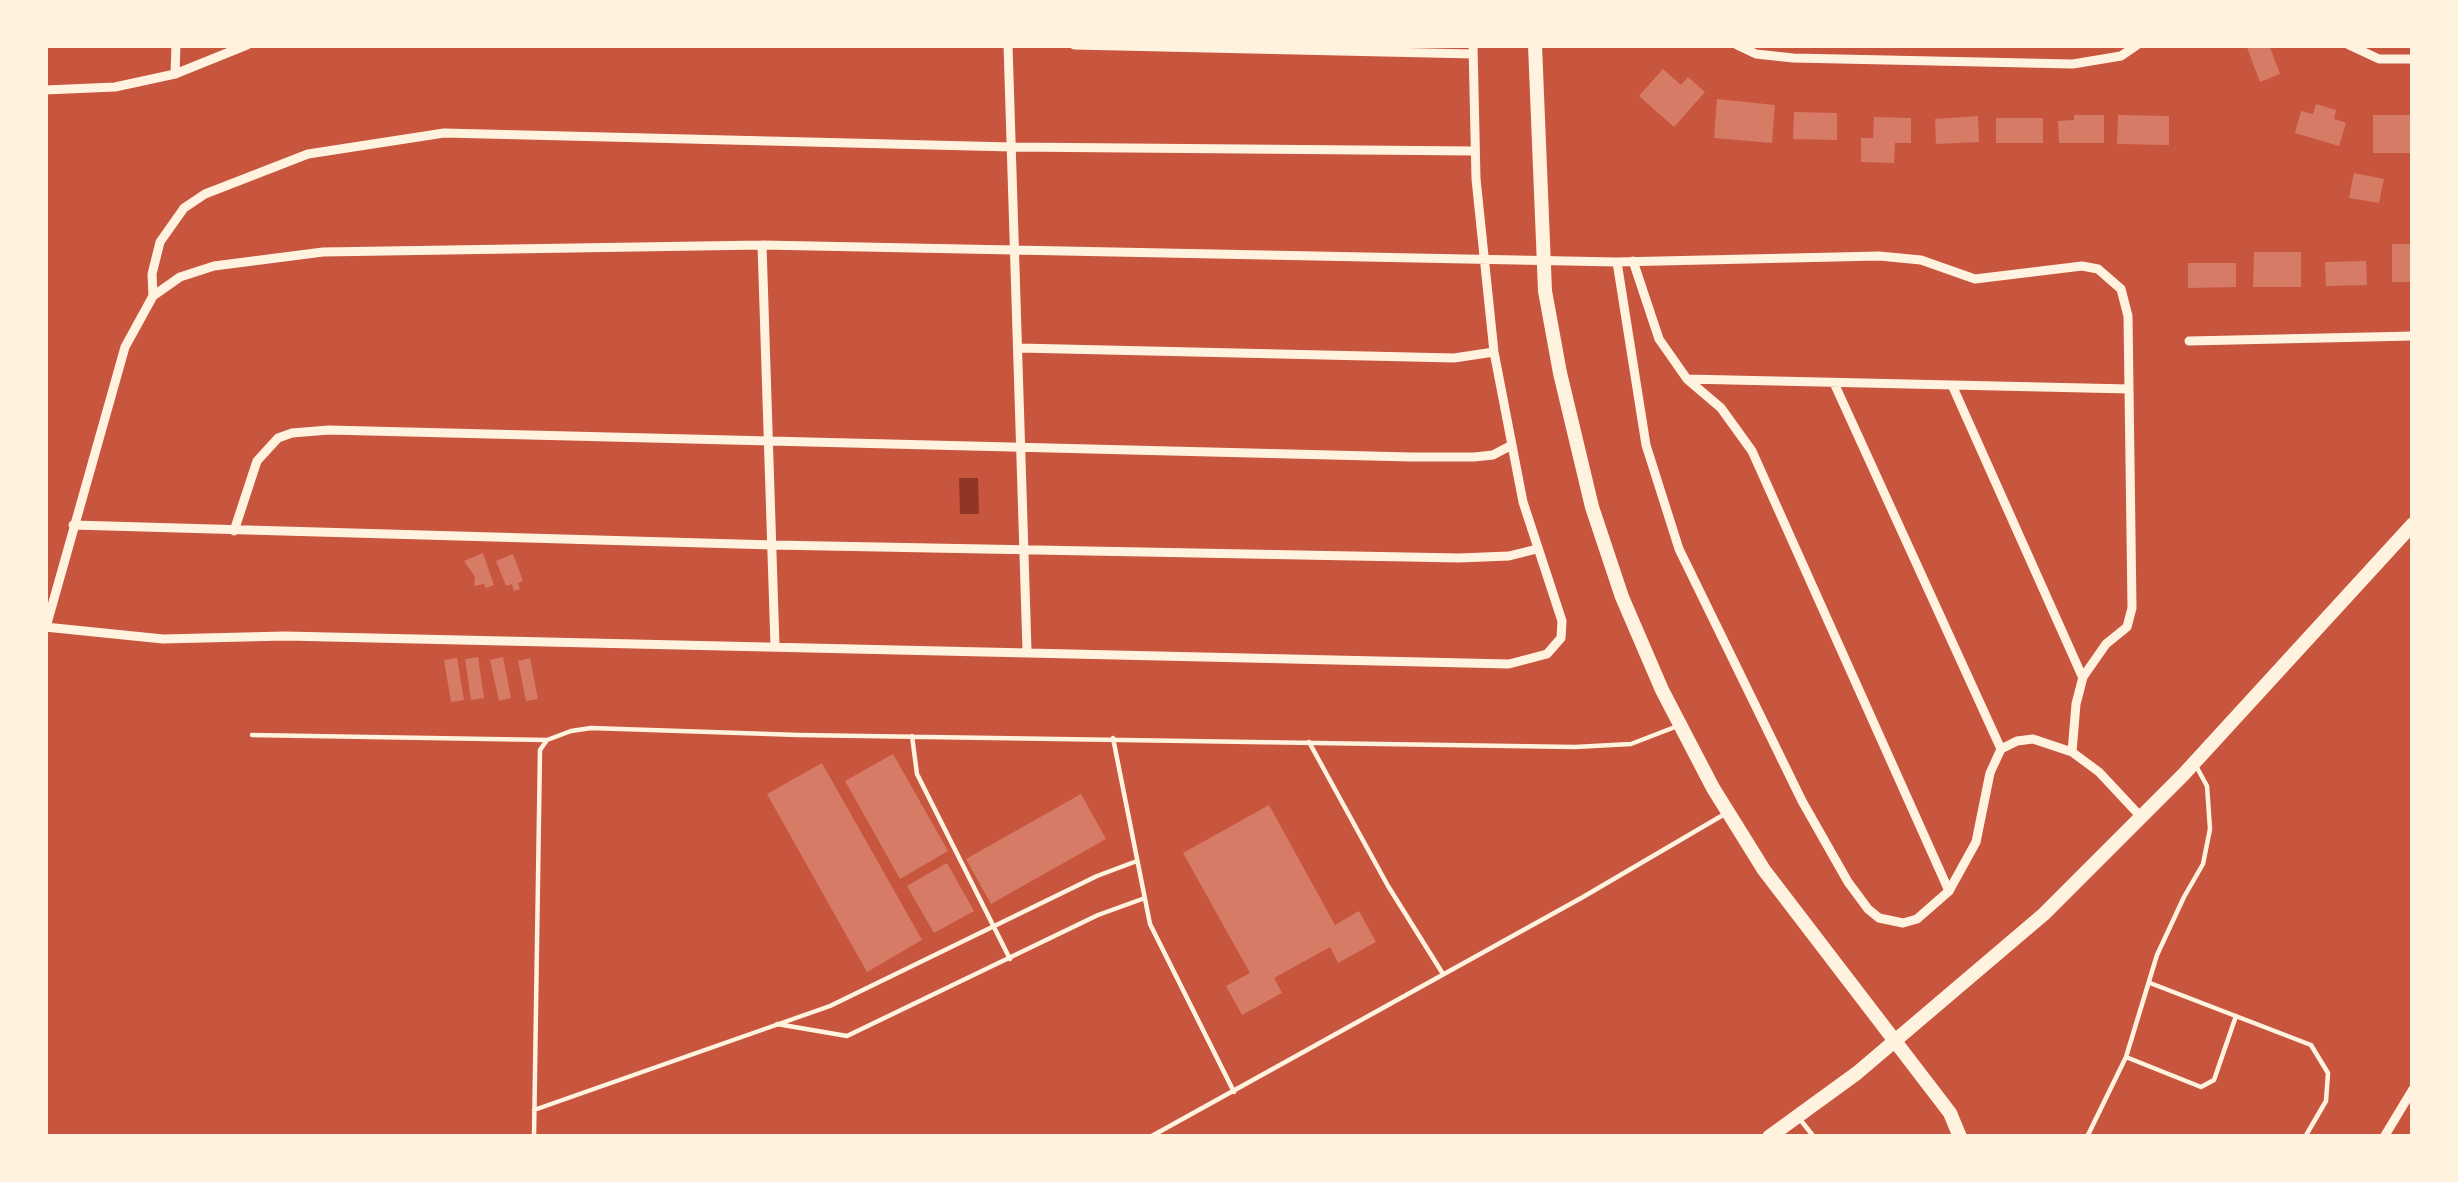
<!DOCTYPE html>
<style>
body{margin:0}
#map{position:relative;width:2458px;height:1182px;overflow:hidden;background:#c8553d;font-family:Roboto,sans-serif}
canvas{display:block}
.frame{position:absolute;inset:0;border:48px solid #fff3e0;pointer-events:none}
</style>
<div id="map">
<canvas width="2458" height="1182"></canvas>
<div class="frame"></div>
</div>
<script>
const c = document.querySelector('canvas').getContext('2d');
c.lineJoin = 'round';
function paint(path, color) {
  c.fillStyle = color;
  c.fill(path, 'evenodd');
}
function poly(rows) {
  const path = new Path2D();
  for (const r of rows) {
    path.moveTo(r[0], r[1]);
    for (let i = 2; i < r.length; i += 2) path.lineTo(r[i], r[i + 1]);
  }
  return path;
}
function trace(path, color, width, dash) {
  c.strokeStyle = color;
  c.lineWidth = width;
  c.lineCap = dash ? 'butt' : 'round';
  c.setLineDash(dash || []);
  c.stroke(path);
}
paint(poly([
 [959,478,978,478,979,514,960,514]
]), '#8f3625');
paint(poly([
 [2246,45,2269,45,2280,74,2260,82],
 [1663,69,1681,85,1688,77,1705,92,1674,127,1639,96],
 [1717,99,1775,105,1772,143,1714,138],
 [2316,104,2336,110,2334,119,2346,123,2339,146,2295,133,2301,111,2313,114],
 [1794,112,1837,113,1837,140,1793,139],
 [2074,115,2104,115,2104,143,2059,143,2058,121,2074,120],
 [2118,115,2169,116,2169,145,2117,144],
 [2373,115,2413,115,2413,153,2373,153],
 [1978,116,1979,142,1936,144,1935,119],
 [1874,117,1911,118,1911,143,1895,143,1894,163,1861,162,1861,138,1873,138],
 [1996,118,2043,118,2043,143,1996,143],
 [2354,173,2384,179,2379,203,2349,198],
 [2392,244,2413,244,2413,282,2392,282],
 [2254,252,2301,252,2301,287,2253,287],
 [2366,261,2367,285,2326,286,2325,262],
 [2188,263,2236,263,2236,287,2188,288],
 [483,553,494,585,486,588,484,584,474,586,475,577,464,561],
 [513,554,523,581,518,583,520,589,514,591,512,584,506,586,496,561],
 [478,657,484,698,471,700,465,659],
 [503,657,511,698,499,701,490,660],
 [457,658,464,700,451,702,444,660],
 [530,658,538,699,526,701,518,661],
 [893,754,948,851,900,879,845,781],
 [822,763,922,940,867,972,767,794],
 [1081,794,1106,839,991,904,966,859],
 [1269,805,1335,925,1359,911,1376,942,1338,963,1330,947,1274,978,1282,993,1242,1015,1226,986,1250,973,1183,853],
 [947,863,974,911,934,933,907,886]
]), '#d67c66');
trace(poly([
 [252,735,547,740],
 [912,736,917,774,1010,959],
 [1113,738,1150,924,1234,1092],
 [1309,742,1388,886,1443,974],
 [2150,983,2311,1045,2328,1073,2326,1101,2305,1137],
 [777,1024,847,1036,1098,915,1145,898],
 [2126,1057,2201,1087,2214,1080,2236,1016],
 [534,1110,830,1006,1097,876,1137,861],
 [1799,1118,1814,1137],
 [534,1137,540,750,547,740,571,731,591,728,799,735,1575,747,1631,744,1675,727],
 [1150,1137,1583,897,1723,815],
 [2087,1137,2126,1057,2157,955,2184,897,2203,864,2210,829,2207,786,2195,764]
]), '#fff3e0', 4.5);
trace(poly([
 [1008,45,1027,650],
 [1074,45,1473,54],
 [1737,45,1756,54,1793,58,2073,64,2121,56,2137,45],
 [2349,45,2379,59,2413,59],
 [175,74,176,45],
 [45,90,115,87,175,74,247,45],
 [762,245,775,646],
 [1633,261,1659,339,1687,379,1721,408,1752,451,1949,891],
 [1617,262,1646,445,1679,549,1802,801,1848,882,1868,909,1879,918,1903,923,1917,919,1949,891,1976,842,1990,773,2001,749,2017,741,2033,739,2072,752,2099,772,2142,818],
 [153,296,180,277,214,266,323,252,762,245,1617,262,1879,256,1921,260,1975,279,2082,266,2098,269,2121,289,2128,316,2132,608,2127,627,2106,644,2083,677,2076,704,2072,752],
 [2189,341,2413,336],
 [1019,348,1454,358,1494,352],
 [1687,379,2129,389],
 [1834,383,2001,749],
 [1952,385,2082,676],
 [73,525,773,545,1459,558,1509,556,1537,549],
 [234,531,257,461,278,438,292,433,329,430,1411,457,1474,457,1493,455,1510,446],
 [45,627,163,639,285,636,1509,664,1547,654,1561,638,1562,621,1523,502,1494,352,1476,179,1473,45],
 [46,627,125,347,153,296,152,274,160,242,184,208,205,194,308,154,444,133,1012,147,1475,151],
 [2384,1137,2413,1089]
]), '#fff3e0', 9);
trace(poly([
 [1535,45,1545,291,1560,373,1592,507,1622,597,1662,690,1713,788,1764,870,1950,1113,1960,1137],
 [1769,1137,1857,1073,2044,914,2183,775,2413,524]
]), '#fff3e0', 14);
</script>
